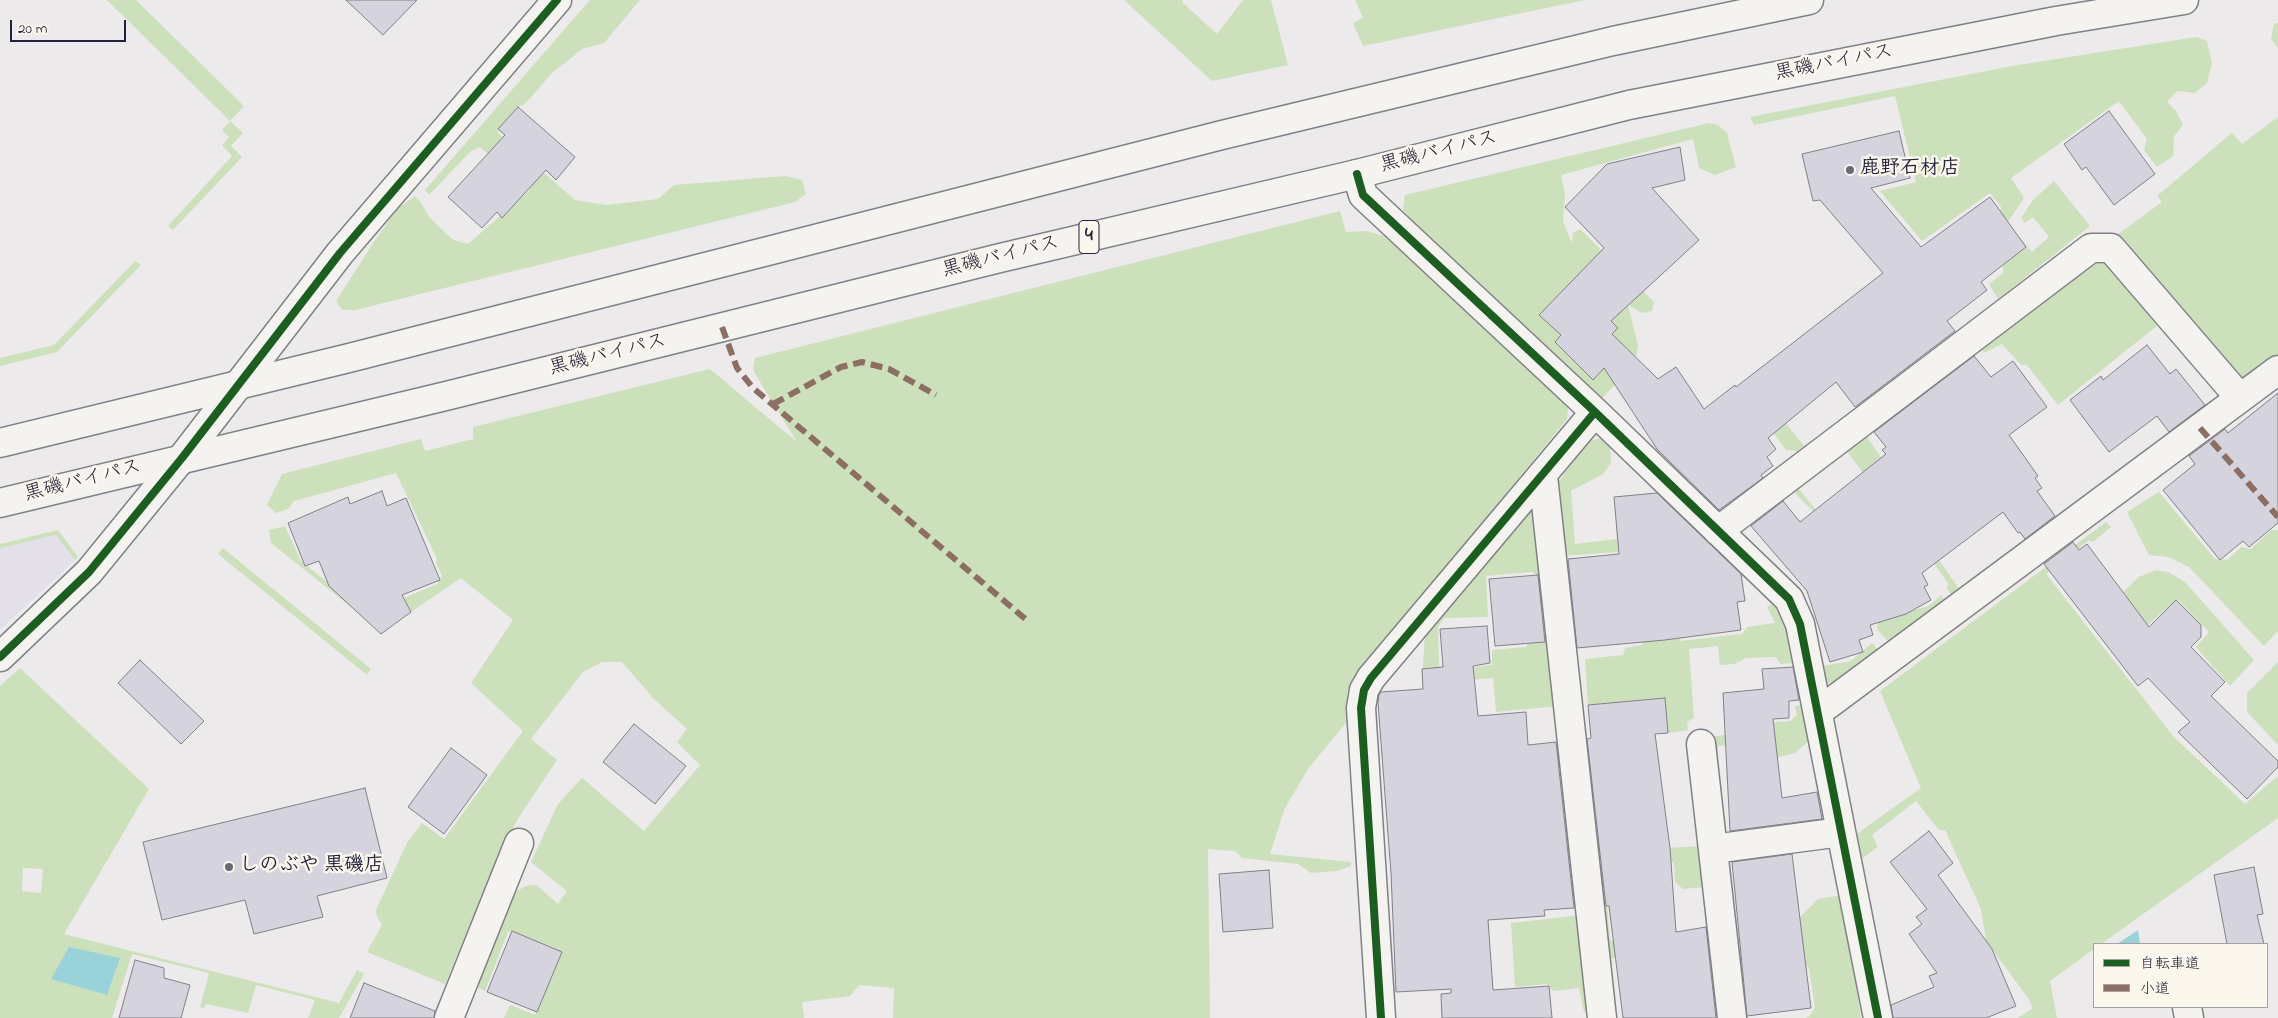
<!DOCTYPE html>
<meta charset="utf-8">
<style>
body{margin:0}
#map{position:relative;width:2278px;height:1018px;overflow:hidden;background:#eceaeb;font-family:"Indie Flower","Klee One",sans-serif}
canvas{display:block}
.legend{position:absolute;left:2093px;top:943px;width:175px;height:65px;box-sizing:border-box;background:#fbf7ec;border:1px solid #a4a2a5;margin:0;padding:6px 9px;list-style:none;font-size:15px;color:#22223b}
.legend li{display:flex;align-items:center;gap:10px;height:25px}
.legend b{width:25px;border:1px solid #a4a2a5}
.scale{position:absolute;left:10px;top:20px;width:116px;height:22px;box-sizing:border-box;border:2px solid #22223b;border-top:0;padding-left:6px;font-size:15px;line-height:18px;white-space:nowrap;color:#22223b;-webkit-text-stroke:4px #fbf7ec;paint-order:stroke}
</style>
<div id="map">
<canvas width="2278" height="1018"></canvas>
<ul class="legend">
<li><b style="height:6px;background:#1b5e20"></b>自転車道</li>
<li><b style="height:6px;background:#8d6e63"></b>小道</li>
</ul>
<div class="scale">20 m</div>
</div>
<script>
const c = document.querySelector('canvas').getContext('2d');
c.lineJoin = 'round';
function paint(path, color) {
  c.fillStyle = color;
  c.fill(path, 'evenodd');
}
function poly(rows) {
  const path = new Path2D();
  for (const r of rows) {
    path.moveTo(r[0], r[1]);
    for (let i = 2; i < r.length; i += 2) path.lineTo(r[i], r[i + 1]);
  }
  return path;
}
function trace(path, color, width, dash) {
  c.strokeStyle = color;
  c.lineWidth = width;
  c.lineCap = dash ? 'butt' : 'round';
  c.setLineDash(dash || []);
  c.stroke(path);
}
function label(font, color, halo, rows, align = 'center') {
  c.font = font + ' "Indie Flower","Klee One",sans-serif';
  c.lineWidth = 5;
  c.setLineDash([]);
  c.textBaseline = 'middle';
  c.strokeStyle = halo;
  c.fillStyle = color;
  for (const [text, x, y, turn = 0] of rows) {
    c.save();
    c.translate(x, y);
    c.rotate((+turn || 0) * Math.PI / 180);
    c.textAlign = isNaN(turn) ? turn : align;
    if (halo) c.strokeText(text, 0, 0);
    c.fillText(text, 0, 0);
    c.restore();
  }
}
paint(poly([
 [56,535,75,560,0,630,0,548]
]), '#e4e0e9');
paint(poly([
 [107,0,136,0,244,106,230,121,243,133,231,146,242,157,173,230,168,226,232,156,222,145,229,137,222,130,230,121],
 [590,0,640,0,604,43,582,49,552,73,526,103,517,107,497,132,575,200,606,205,658,199,674,185,786,176,802,180,806,194,795,202,355,310,342,310,336,301,374,242,398,208,415,196,422,204,429,217,453,240,468,244,530,190,480,147,471,151,429,195,425,190],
 [1124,0,1183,0,1182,2,1217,34,1243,0,1271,0,1288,65,1212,81],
 [1355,0,1585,0,1363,46,1353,23,1363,18],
 [2278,23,2278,48,2271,39,2274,24],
 [2196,37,2207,41,2212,64,2207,83,2195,93,2177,91,2167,102,2176,111,2183,125,2174,136,2173,156,2157,167,2144,150,2147,139,2119,101,2011,178,2024,198,2002,231,2015,232,2032,252,2049,237,2033,217,2025,223,2021,218,2033,200,2054,181,2090,226,1998,299,1989,284,2003,273,2003,267,1993,259,2001,207,1990,193,1922,241,1880,191,1916,182,1895,96,1754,125,1750,117,2012,66],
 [2278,117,2278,357,2238,383,2117,235,2162,202,2157,196,2232,133,2242,144],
 [1709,123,1718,125,1727,133,1736,167,1715,175,1699,168,1693,139,1561,175,1565,195,1563,221,1572,244,1573,233,1580,229,1654,302,1652,311,1642,313,1628,305,1638,345,1635,364,1602,398,1417,226,1403,210,1405,195],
 [1571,282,1618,328,1612,334,1625,347,1593,379,1555,342,1561,335,1540,315],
 [1340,211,1346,232,1366,231,1384,236,1566,401,1568,408,1567,419,1354,680,1347,693,1348,720,1308,769,1284,810,1270,854,1351,862,1351,866,1337,871,1311,873,1298,864,1242,858,1235,851,1208,849,1210,1018,893,1018,894,988,859,985,850,996,802,1002,804,1018,504,1018,510,1005,535,1015,562,952,511,931,508,932,485,991,477,987,515,892,526,886,536,885,558,904,567,891,531,862,558,804,582,778,644,831,700,765,677,742,687,729,654,699,622,662,602,662,583,672,531,739,557,760,519,817,501,850,445,984,367,952,382,925,375,912,407,843,422,823,444,839,523,731,471,683,513,620,461,578,411,612,404,598,437,584,442,576,436,563,437,559,396,473,294,501,288,509,276,513,267,505,282,474,421,439,425,451,473,439,473,427,710,369,797,442,757,377,753,369,755,358],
 [135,261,141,265,57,352,0,366,0,358,54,345],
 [2108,263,2158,325,2058,405,2027,365,2021,365,2002,344,1984,353,1982,348,2091,265],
 [1756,386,1804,446,1797,451,1786,450,1766,423],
 [1865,434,1899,484,1882,498,1846,450],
 [1599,438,1610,443,1611,463,1603,474,1571,491,1575,544,1617,539,1616,527,1642,525,1697,549,1694,526,1729,562,1710,565,1670,563,1680,641,1742,634,1747,627,1775,623,1767,607,1772,604,1783,617,1791,638,1797,663,1780,664,1776,657,1746,658,1734,664,1720,665,1718,646,1689,649,1694,718,1687,722,1688,730,1668,733,1665,698,1588,705,1585,659,1623,655,1625,648,1642,645,1639,589,1631,551,1563,556,1557,484,1586,442],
 [1798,488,1839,538,1794,492],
 [2159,492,2215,559,2227,560,2241,547,2251,549,2271,530,2278,530,2278,631,2264,646,2189,567,2168,557,2149,555,2127,512],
 [1531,503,1537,505,1547,603,1538,603,1536,575,1532,572,1486,576,1488,617,1444,618,1438,627,1439,666,1445,670,1492,665,1492,650,1526,647,1530,639,1551,637,1558,706,1496,712,1493,678,1445,682,1441,685,1422,686,1425,630],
 [1912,521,1962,593,1955,600,1947,589,1948,583,1933,562],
 [2106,522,2111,527,2093,542,2089,540,2046,574,2173,736,2245,804,2278,776,2278,818,2101,944,2094,944,2094,949,2050,981,2057,1018,2018,1018,2033,1008,2028,998,1986,941,1981,909,1945,830,1939,830,1916,801,1872,835,1878,847,1860,860,1855,835,1921,788,1880,691],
 [285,526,301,561,366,613,361,615,271,543,269,530],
 [58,530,78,557,75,560,56,535,0,548,0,544],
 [223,548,371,669,367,675,218,554],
 [2156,570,2168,572,2185,582,2254,660,2230,686,2196,647,2209,632,2177,599,2131,640,2105,609,2139,577],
 [1941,595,1949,606,1891,645,1877,629,1879,615,1906,612,1929,606],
 [1872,643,1880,652,1839,684,1826,683,1823,666,1851,661],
 [2278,662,2278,745,2247,712,2247,693],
 [20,668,149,789,64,934,339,1003,357,970,364,974,339,1018,308,1018,315,1000,256,985,248,1013,206,1004,204,1008,200,1007,209,973,132,954,112,1018,0,1018,0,686],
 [23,868,43,869,41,893,22,891],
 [1808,704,1813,737,1795,753,1771,759,1770,740,1718,746,1718,763,1713,764,1711,746,1713,737,1728,734,1746,724,1790,721,1797,715,1795,706],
 [1664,840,1665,848,1702,846,1705,887,1683,889,1675,882,1674,863,1664,858,1604,869,1610,940,1617,941,1621,957,1607,959,1597,848],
 [1842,895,1861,1018,1806,1018,1809,1017,1815,1008,1809,968,1801,963,1794,923,1818,899],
 [1581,915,1591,1011,1584,1012,1579,988,1553,991,1547,984,1515,987,1511,923]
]), '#cce0bb');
paint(poly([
 [2138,930,2140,944,2117,944],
 [69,947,120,958,107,995,51,979]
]), '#9ad2da');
const building = poly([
 [346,0,417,0,383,35,346,0],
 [518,107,575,157,556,180,546,170,502,218,497,212,482,228,448,197,505,135,498,129,518,107],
 [2109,111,2155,174,2114,205,2086,167,2082,170,2064,144,2109,111],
 [1899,131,1910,178,1871,188,1921,247,1990,197,2026,247,1981,282,1987,290,1947,321,1955,331,1855,407,1836,382,1768,438,1776,449,1767,457,1773,466,1761,475,1763,478,1719,510,1657,449,1604,368,1593,380,1555,342,1561,335,1539,315,1604,248,1565,207,1607,164,1680,147,1685,180,1652,188,1699,240,1611,321,1618,328,1612,334,1658,379,1676,367,1704,409,1735,385,1736,387,1883,273,1820,200,1813,201,1802,154,1899,131],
 [2147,345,2170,374,2176,369,2205,405,2169,432,2157,416,2109,452,2070,400,2101,376,2103,380,2147,345],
 [1974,356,1991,377,2013,361,2047,407,2009,435,2038,476,2035,478,2042,488,2037,491,2055,516,2025,539,2020,532,2018,533,2003,512,1922,573,1928,585,1924,587,1931,600,1906,614,1870,625,1873,635,1859,640,1863,652,1830,662,1807,591,1751,526,1783,501,1800,522,1886,454,1882,450,1886,447,1874,432,1974,356],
 [2278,393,2278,523,2249,547,2243,541,2220,560,2163,490,2195,464,2189,456,2225,429,2228,433,2278,393],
 [382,491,387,506,406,498,440,580,402,595,411,612,381,634,329,586,319,561,305,566,288,523,348,497,350,504,382,491],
 [1657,493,1741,574,1745,601,1737,602,1741,630,1665,640,1577,648,1568,559,1619,554,1614,497,1657,493],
 [2073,542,2079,550,2087,544,2149,627,2176,600,2201,625,2201,637,2191,647,2225,682,2211,696,2278,761,2278,767,2247,799,2178,732,2190,722,2148,678,2138,686,2044,564,2073,542],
 [1538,575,1545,642,1495,646,1489,579,1538,575],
 [1487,626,1490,663,1473,666,1478,716,1526,712,1528,745,1556,742,1574,908,1544,910,1545,916,1488,920,1493,990,1549,986,1552,1018,1442,1018,1441,994,1451,993,1451,989,1396,992,1391,873,1378,703,1379,695,1381,692,1423,689,1422,669,1443,667,1440,629,1487,626],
 [140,660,204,721,181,744,118,683,140,660],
 [1793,667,1799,700,1789,701,1789,718,1773,719,1782,798,1817,792,1822,819,1730,831,1723,693,1764,689,1762,669,1793,667],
 [1665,698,1668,733,1655,734,1670,848,1676,932,1706,927,1716,1018,1623,1018,1609,906,1606,906,1587,739,1591,738,1588,705,1665,698],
 [634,724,686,766,655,804,603,762,634,724],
 [451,748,487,775,444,834,408,807,451,748],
 [365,788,387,878,317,896,323,917,254,934,245,900,162,920,143,842,365,788],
 [1929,831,1953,863,1938,875,1992,949,2016,1006,1986,1018,1893,1018,1891,1005,1934,987,1929,976,1937,973,1909,934,1922,924,1916,917,1927,909,1890,862,1929,831],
 [1792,854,1811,1008,1747,1016,1732,862,1792,854],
 [2254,867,2263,914,2257,915,2264,944,2227,944,2214,875,2254,867],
 [1269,870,1273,928,1223,932,1219,874,1269,870],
 [512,931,562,952,537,1012,487,992,512,931],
 [135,960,164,968,164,978,190,985,181,1018,119,1018,135,960],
 [364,983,435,1011,434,1018,350,1018,364,983]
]);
paint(building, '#d5d3de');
trace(building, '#818086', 1);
const minor = poly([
 [1357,174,1363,195,1595,412,1789,599,1800,624,1878,1018],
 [1543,476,1602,1018],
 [1718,531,2091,248,2111,248,2240,398],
 [0,657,89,572,182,458,340,253,557,0],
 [1818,712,2278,370],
 [1701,744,1732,1018],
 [1713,849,1841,832],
 [2187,1007,2189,1018],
 [449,1018,519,843],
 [1381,1018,1361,708,1364,690,1371,678,1595,412]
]);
const highway = poly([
 [0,443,349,358,1222,135,1613,41,1809,0],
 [0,503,446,396,1000,258,1357,174,1629,105,2056,21,2184,0]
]);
trace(minor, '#818086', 31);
trace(highway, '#818086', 31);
trace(minor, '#f4f3f0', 28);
trace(highway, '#f4f3f0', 28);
trace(poly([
 [722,327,737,368,753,388,1029,622],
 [773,404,841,367,862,362,889,369,936,395],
 [2200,428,2278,517]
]), '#8d6e63', 6, [12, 6]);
trace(poly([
 [1357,174,1363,195,1595,412,1789,599,1800,624,1878,1018],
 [0,657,89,572,182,458,340,253,557,0],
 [1381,1018,1361,708,1364,690,1371,678,1595,412]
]), '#1b5e20', 8);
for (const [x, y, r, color] of [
 [1850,170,5,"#696879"],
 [229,867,5,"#696879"]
]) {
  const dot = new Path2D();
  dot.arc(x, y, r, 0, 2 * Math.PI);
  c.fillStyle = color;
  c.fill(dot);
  trace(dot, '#fbf7ec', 2);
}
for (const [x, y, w] of [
 [1089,237,20]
]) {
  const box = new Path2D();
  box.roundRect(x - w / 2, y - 16.5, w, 33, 4);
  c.fillStyle = '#fbf7ec';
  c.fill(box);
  trace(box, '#22223b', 1);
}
label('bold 19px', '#22223b', null, [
 ["4",1089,237]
]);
label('20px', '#22223b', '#fbf7ec', [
 ["黒磯バイパス",1834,64,-11],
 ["黒磯バイパス",1439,153,-14],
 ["黒磯バイパス",1001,258,-14],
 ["黒磯バイパス",608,356,-14],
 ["黒磯バイパス",83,482,-14]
]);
label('bold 20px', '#22223b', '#fbf7ec', [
 ["鹿野石材店",1860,170],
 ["しのぶや 黒磯店",239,867]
], 'left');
</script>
